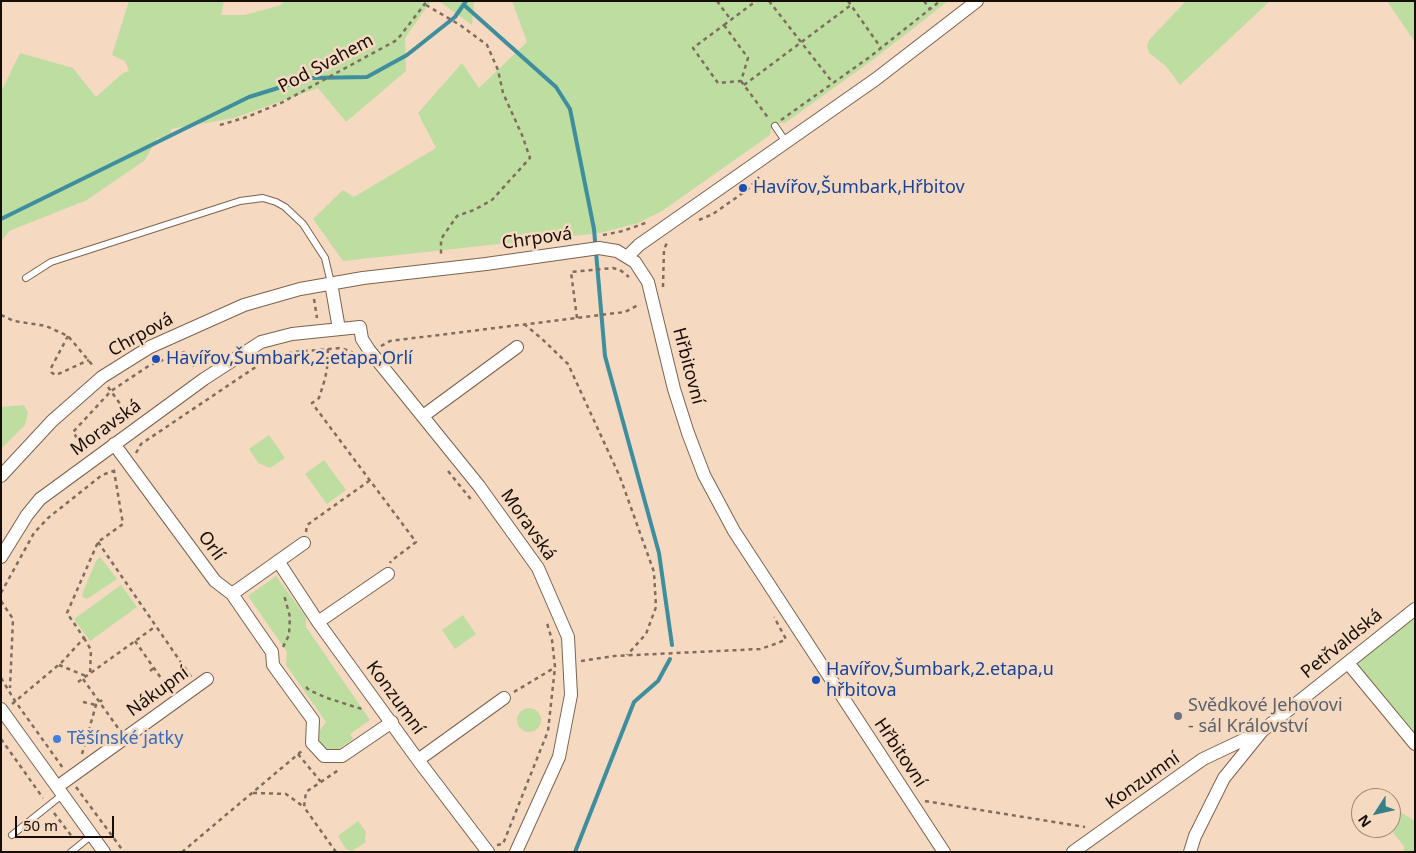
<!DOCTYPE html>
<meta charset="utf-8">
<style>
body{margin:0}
#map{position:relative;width:1416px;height:853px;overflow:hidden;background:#f6d9c1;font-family:"Noto Sans",sans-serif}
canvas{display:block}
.frame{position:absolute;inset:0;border:2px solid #160d05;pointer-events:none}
.north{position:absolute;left:1351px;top:788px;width:50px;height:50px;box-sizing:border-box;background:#f6d9c1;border:1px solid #9c8776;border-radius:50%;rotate:235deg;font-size:14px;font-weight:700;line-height:20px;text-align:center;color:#160d05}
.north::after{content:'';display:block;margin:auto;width:18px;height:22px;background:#387f8a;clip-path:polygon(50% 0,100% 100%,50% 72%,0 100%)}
.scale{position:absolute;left:15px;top:816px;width:99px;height:22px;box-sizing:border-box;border:2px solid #160d05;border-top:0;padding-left:6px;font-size:15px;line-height:18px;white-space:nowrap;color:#160d05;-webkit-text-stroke:4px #f6d9c1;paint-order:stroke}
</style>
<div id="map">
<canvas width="1416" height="853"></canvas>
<div class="frame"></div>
<div class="north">N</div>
<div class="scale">50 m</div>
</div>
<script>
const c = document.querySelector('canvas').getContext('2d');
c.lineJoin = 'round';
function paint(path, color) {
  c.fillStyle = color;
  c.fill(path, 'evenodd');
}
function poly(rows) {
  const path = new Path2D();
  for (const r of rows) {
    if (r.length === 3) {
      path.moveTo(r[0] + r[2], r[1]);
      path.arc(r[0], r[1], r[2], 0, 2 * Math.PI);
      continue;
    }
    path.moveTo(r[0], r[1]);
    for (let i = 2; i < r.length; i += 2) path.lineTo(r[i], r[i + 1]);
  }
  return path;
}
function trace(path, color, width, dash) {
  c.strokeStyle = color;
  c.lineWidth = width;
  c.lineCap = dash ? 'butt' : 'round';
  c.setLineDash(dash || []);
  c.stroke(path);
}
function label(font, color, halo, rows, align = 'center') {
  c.font = font + ' "Noto Sans",sans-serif';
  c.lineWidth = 5;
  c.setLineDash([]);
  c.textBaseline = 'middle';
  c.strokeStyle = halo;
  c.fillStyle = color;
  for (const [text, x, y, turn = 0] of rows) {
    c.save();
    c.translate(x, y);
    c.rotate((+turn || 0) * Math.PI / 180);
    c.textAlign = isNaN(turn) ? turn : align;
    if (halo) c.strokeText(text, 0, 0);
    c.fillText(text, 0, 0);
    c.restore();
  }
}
paint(poly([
 [129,1,224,1,221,15,245,15,281,5,284,1,431,1,405,38,406,71,346,122,318,88,234,118,171,129,172,137,157,138,145,160,87,200,9,231,1,241,1,92,20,53,73,68,96,97,123,73,129,71,125,61,112,55],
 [439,1,474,1,472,25],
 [512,1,948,1,874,59,785,123,780,123,771,129,770,135,662,211,638,223,600,233,343,261,313,219,343,190,354,197,436,148,418,113,462,63,479,88,527,42],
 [1186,1,1270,1,1180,85,1166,66,1149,53,1147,46,1149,40],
 [1387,1,1415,1,1415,42],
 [24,405,28,413,25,425,1,449,1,407],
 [269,435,285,458,270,468,258,463,249,449],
 [324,460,346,490,327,504,305,474],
 [100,557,117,579,87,599,83,597,82,594,96,561],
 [276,576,306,617,306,627,370,720,350,734,353,739,337,750,328,750,320,743,317,734,326,722,286,665,287,652,248,596],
 [121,585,137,607,90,641,74,619],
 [1415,608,1415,744,1348,663],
 [463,615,476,634,455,649,442,630],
 [529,720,12],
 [1391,806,1415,821,1415,852,1404,852,1404,846,1389,828,1391,828],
 [358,821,366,832,365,838,366,842,352,851,346,849,338,836]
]), '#bddda1');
trace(poly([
 [464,5,556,87,570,109,594,229,605,356,659,553,672,645],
 [1,219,249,97,310,78,367,77,407,55,455,17,466,1],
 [575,852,634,702,658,681,670,659]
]), '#3e8e9e', 4);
const lane = poly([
 [775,126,786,142],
 [26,278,51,262,240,201,263,198,276,202,285,207,303,224,325,258,331,283],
 [12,835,62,795],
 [71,852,92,835]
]);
const street = poly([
 [628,256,639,245,876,79,977,1],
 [331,283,339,329],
 [423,416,517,347],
 [114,444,215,581,232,594,272,652,273,665,313,720,312,743,324,756,342,756,392,722],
 [1,476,52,421,102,377,150,347,244,305,300,289,363,278,486,264,599,248,617,251,635,262,648,282,674,389,688,433,704,475,734,531,944,852],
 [1,557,27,515,40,499,204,379,261,342,292,334,360,327,362,339,369,350,479,486,538,568,568,637,571,695,559,757,516,852],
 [278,561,318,622,418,760,488,852],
 [232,594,304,543],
 [318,622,388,574],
 [1348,663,1415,744],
 [1,709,104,852],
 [418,760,504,698],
 [57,787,207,679],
 [1073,852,1203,759,1258,733],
 [1190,852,1195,836,1224,778,1262,731,1415,609]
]);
trace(lane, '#7c634e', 8);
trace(street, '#7c634e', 14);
trace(poly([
 [717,1,731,20],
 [769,1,833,83],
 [848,1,881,48],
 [924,1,930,9],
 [426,5,460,25,487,45,498,70,503,93,522,135,530,158,492,200,474,210,457,216,441,239,441,257],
 [724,25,748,58,741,81,718,83,693,48,724,25],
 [724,25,756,1],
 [741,81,769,119],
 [744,85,851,5],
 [781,120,871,56,940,1],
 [220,125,247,117,281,103,397,40,427,1],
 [699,220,713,214,747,190,759,177],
 [603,235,623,231,648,222],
 [663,287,664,249,668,241],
 [314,299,317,318],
 [1,315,14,321,46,326,68,336,94,367],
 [577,318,571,272,613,268,620,270,629,277],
 [524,324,541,338,568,364,620,477,654,572,656,607,646,634,627,655],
 [68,336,51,368,52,373,56,375,89,360],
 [381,346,390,341,625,312,640,304],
 [328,349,327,368,325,379,319,398,312,403,416,542,391,561,390,563],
 [108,387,131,419],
 [86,451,73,432,111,391,150,365,184,352,196,369],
 [136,453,141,444,269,358,294,352,341,348,350,351,356,355],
 [448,471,473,502],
 [306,532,307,525,369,481],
 [98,542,191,677],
 [1,593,34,533,48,518,102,475,119,469],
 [1,601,13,619,10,688],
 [84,638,91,650,90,674],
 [135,641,170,691],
 [283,647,289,635,290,617,284,595],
 [581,661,614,656,760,649,778,643,786,639,774,617],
 [59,665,86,676],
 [150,671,154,668],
 [1,678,15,701,63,768],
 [83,679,118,728],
 [78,682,156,626],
 [306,687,309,690,327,698,365,710],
 [514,692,554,668],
 [83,702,96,705],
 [12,704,62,662,84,638,67,613,98,542,123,524,114,471],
 [1,739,43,798],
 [82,754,96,705,102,700],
 [298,754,321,782],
 [76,787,124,852],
 [253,793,286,794,304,807],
 [925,801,1085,827],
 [54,813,73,838],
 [497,845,503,844,548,731,555,667,552,640,547,623],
 [182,852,303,750],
 [336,852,304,807,306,792,340,769]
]), '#7f6d5d', 2.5, [4, 4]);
trace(lane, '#fff', 6);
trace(street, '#fff', 12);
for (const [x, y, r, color] of [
 [743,188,5,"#1a4fb4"],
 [156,359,5,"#1a4fb4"],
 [816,680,5,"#1a4fb4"],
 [1178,716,5,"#6b7280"],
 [57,739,5,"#3f7fe0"]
]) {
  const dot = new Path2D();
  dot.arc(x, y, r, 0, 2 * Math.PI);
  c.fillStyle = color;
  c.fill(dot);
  trace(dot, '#f6d9c1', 2);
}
label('18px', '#160d05', '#f6d9c1', [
 ["Pod Svahem",326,64,-28],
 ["Chrpová",537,239,-8],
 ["Chrpová",141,335,-29],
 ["Hřbitovní",688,366,75],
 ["Moravská",106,428,-36],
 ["Moravská",528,525,55],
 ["Orlí",211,546,54],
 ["Petřvaldská",1342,644,-39],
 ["Nákupní",158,692,-36],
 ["Konzumní",395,698,54],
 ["Hřbitovní",900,753,56],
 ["Konzumní",1143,781,-35]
]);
label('18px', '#164399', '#f6d9c1', [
 ["Havířov,Šumbark,Hřbitov",753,188],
 ["Havířov,Šumbark,2.etapa,Orlí",166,359],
 ["Havířov,Šumbark,2.etapa,u",826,670],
 ["hřbitova",826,691]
], 'left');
label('18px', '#5b616d', '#f6d9c1', [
 ["Svědkové Jehovovi",1188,706],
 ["- sál Království",1188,727]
], 'left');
label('18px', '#366cbe', '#f6d9c1', [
 ["Těšínské jatky",67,739]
], 'left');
</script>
